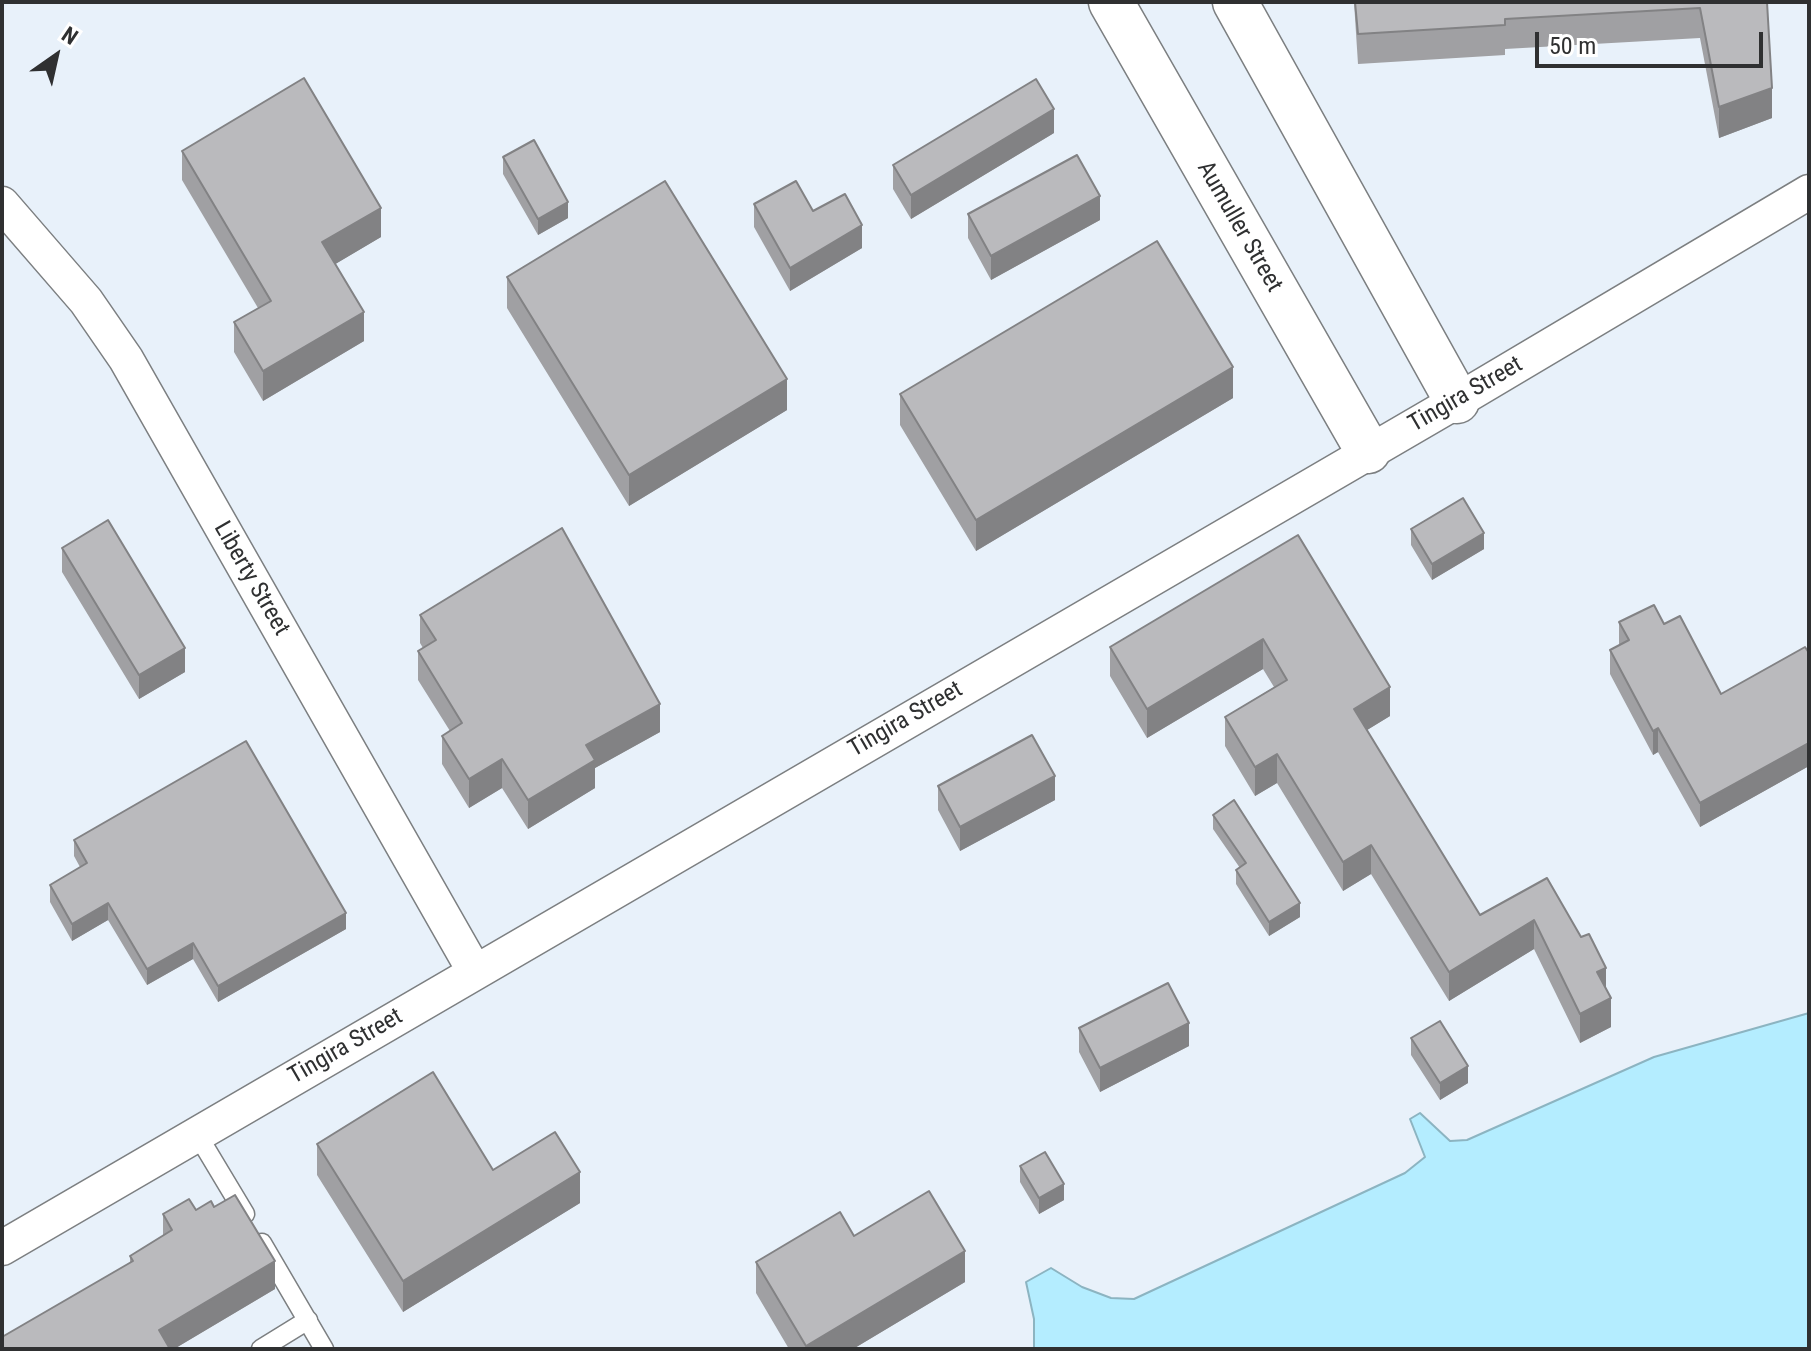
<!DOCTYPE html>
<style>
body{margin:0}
#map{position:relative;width:1811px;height:1351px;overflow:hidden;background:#f8fbfe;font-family:"Roboto Condensed",sans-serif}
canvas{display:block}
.frame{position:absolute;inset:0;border:4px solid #2f3031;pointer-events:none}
.north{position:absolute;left:16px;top:16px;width:80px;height:80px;-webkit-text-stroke:6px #fff;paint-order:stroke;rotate:34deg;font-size:22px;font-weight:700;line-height:32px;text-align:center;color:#2f3031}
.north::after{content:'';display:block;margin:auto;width:28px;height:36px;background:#2f3031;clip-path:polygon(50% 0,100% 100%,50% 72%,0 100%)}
.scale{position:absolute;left:1535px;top:32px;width:228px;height:36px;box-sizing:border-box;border:4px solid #2f3031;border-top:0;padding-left:10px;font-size:24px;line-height:28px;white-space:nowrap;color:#2f3031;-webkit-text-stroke:6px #fff;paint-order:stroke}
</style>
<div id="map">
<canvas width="1811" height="1351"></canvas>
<div class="frame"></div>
<div class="north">N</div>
<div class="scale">50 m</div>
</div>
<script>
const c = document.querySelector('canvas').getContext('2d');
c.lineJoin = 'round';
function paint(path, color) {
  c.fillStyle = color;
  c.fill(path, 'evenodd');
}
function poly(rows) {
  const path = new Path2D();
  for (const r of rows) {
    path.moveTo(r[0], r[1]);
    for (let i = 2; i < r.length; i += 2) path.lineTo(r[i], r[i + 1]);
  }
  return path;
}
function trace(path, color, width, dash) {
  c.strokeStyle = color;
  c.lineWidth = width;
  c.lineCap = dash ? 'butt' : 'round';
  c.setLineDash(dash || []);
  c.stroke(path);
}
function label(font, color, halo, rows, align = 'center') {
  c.font = font + ' "Roboto Condensed",sans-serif';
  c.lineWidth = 6;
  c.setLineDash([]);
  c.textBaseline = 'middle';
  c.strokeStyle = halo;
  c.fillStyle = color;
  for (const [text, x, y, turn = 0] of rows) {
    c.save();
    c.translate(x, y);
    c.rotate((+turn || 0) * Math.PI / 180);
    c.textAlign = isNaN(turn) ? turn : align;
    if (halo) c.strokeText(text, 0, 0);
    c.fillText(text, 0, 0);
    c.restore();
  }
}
paint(poly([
 [2,2,1809,2,1809,1013,1654,1057,1467,1140,1450,1141,1410,1119,1425,1157,1405,1173,1134,1299,1111,1298,1082,1287,1051,1268,1026,1282,1034,1319,1034,1349,2,1349]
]), '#e8f1fa');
const water = poly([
 [1809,1013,1809,1349,1034,1349,1034,1319,1026,1282,1051,1268,1082,1287,1111,1298,1134,1299,1405,1173,1425,1157,1410,1119,1420,1113,1450,1141,1467,1140,1654,1057,1809,1013]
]);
paint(water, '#b4edff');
trace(water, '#8cb4c1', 2);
const lane = poly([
 [197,1134,245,1214],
 [262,1243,324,1349],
 [261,1349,308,1320]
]);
const street = poly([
 [2,204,86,301,126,359,475,972],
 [2,1248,1457,401,1809,192]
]);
const secondary = poly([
 [1111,2,1368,451],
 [1235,2,1457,401]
]);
trace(lane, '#7c7f81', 21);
trace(street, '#7c7f81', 37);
trace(secondary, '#7c7f81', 47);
trace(lane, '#fff', 18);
trace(street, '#fff', 34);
trace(secondary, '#fff', 44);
paint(poly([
 [1354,2,1767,2,1772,118,1719,138,1700,38,1505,49,1505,55,1358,64],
 [1054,133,911,219,893,189,893,165],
 [182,151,381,237,335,264,364,341,263,401,234,352,234,322,258,308,182,180],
 [503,157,568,218,538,235,503,174],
 [754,204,813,211,862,248,790,291,754,227],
 [968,214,1100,220,991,280,968,238],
 [507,277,787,410,629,506,507,308],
 [900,394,1233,398,976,551,900,425],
 [1411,529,1484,549,1432,580,1411,545],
 [1298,535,1390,716,1367,730,1480,915,1547,878,1606,989,1611,1027,1580,1043,1534,949,1449,1001,1371,874,1343,891,1277,783,1255,796,1225,746,1225,717,1274,687,1263,669,1147,738,1110,676,1110,647],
 [62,548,185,672,139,699,62,572],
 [420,615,660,732,595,768,595,788,528,829,502,788,469,808,442,764,442,736,450,731,418,680,418,651,423,648,420,643],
 [1619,622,1664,624,1721,694,1809,653,1809,766,1700,827,1658,752,1653,755,1610,674,1610,650,1619,645],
 [938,786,1055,800,960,851,938,810],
 [1213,815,1300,917,1269,936,1236,884,1236,870,1240,868,1213,829],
 [74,840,346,929,218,1002,193,959,147,985,108,920,72,941,50,902,50,885,80,867,74,856],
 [1079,1028,1189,1046,1100,1092,1079,1052],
 [1411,1038,1468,1083,1440,1100,1411,1055],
 [317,1144,493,1170,580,1203,403,1312,317,1175],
 [1020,1166,1064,1200,1039,1214,1020,1182],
 [196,1210,275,1289,174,1349,2,1349,130,1263,130,1256,163,1236,163,1214],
 [854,1236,965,1282,853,1349,789,1349,756,1293,756,1262]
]), '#a0a0a3');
paint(poly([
 [1772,88,1772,118,1719,138,1719,107],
 [1054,109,1054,133,911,219,911,195],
 [1100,196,1100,220,991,280,991,256],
 [568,202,568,218,538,235,538,219],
 [381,208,381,237,322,272,322,242],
 [862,225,862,248,790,291,790,268],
 [364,312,364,341,263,401,263,371],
 [1233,367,1233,398,976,551,976,520],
 [787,379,787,410,629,506,629,475],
 [1484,533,1484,549,1432,580,1432,564],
 [1263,639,1263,669,1147,738,1147,709],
 [185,648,185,672,139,699,139,675],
 [1390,687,1390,716,1354,738,1354,709],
 [660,704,660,732,595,768,595,788,528,829,528,800,586,745],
 [1658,728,1658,752,1653,755,1653,731],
 [1809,743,1809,766,1700,827,1700,803],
 [1277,754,1277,783,1255,796,1255,767],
 [502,759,502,788,469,808,469,779],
 [1055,776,1055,800,960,851,960,827],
 [1371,845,1371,874,1343,891,1343,862],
 [108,903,108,920,72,941,72,924],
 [1300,903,1300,917,1269,936,1269,922],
 [346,913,346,929,218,1002,218,986],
 [1534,920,1534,949,1449,1001,1449,972],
 [193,943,193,959,147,985,147,969],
 [1606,968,1606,997,1597,972],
 [1611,998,1611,1027,1580,1043,1580,1014],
 [1189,1023,1189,1046,1100,1092,1100,1068],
 [1468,1066,1468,1083,1440,1100,1440,1083],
 [580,1172,580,1203,403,1312,403,1281],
 [1064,1184,1064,1200,1039,1214,1039,1198],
 [965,1251,965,1282,853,1349,806,1349,806,1346],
 [275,1261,275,1289,174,1349,159,1349,159,1330]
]), '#828284');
const building = poly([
 [1355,2,1767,2,1772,88,1719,107,1700,8,1505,19,1505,25,1358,34,1355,2],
 [304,78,381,208,322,242,364,312,263,371,234,322,271,301,182,151,304,78],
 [1036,79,1054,109,911,195,893,165,1036,79],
 [534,140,568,202,538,219,503,157,534,140],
 [1077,155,1100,196,991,256,968,214,1077,155],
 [665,181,787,379,629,475,507,277,665,181],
 [796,181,813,211,845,194,862,225,790,268,754,204,796,181],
 [1157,241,1233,367,976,520,900,394,1157,241],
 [1463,498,1484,533,1432,564,1411,529,1463,498],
 [108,520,185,648,139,675,62,548,108,520],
 [562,528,660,704,586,745,595,760,528,800,502,759,469,779,442,736,462,723,418,651,436,640,420,615,562,528],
 [1298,535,1390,687,1354,709,1480,915,1547,878,1581,937,1589,934,1606,968,1597,972,1611,998,1580,1014,1534,920,1449,972,1371,845,1343,862,1277,754,1255,767,1225,717,1287,680,1263,639,1147,709,1110,647,1298,535],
 [1654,605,1664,624,1680,616,1721,694,1805,647,1809,653,1809,743,1700,803,1658,728,1653,731,1610,650,1629,640,1619,622,1654,605],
 [1032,735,1055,776,960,827,938,786,1032,735],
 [246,741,346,913,218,986,193,943,147,969,108,903,72,924,50,885,87,863,74,840,246,741],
 [1234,800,1300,903,1269,922,1236,870,1246,863,1213,815,1234,800],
 [1168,983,1189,1023,1100,1068,1079,1028,1168,983],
 [1440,1021,1468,1066,1440,1083,1411,1038,1440,1021],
 [433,1072,493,1170,555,1132,580,1172,403,1281,317,1144,433,1072],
 [1045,1152,1064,1184,1039,1198,1020,1166,1045,1152],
 [929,1191,965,1251,806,1346,756,1262,840,1212,854,1236,929,1191],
 [235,1195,275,1261,159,1330,170,1349,2,1349,2,1337,133,1261,130,1256,172,1230,163,1214,189,1199,196,1210,211,1201,214,1207,235,1195]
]);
paint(building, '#bababd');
trace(building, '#828284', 2);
label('24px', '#2f3031', '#fff', [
 ["Aumuller Street",1239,227,60],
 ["Tingira Street",1466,395,-30],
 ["Liberty Street",251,579,60],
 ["Tingira Street",906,720,-30],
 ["Tingira Street",346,1047,-30]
]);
</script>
